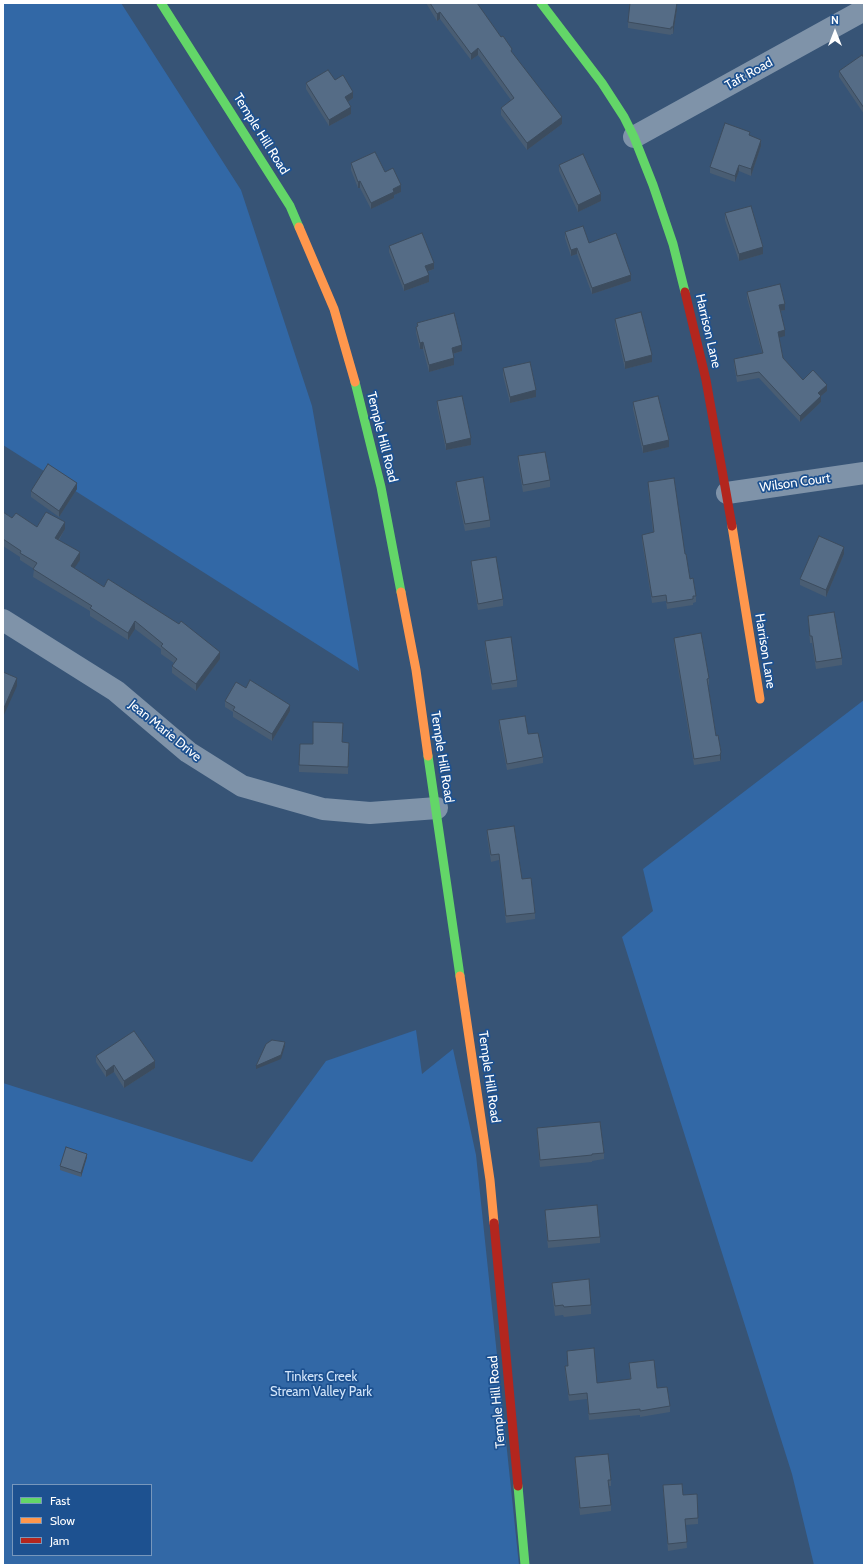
<!DOCTYPE html>
<style>
body{margin:0}
#map{position:relative;width:867px;height:1568px;overflow:hidden;background:#375476;font-family:Cabin,sans-serif}
canvas{display:block}
.frame{position:absolute;inset:0;border:4px solid #fff;pointer-events:none}
.legend{position:absolute;left:12px;top:1484px;width:140px;height:72px;box-sizing:border-box;background:#1d5190;border:1px solid #7797bc;margin:0;padding:5px 7px;list-style:none;font-size:12px;color:#fff}
.legend li{display:flex;align-items:center;gap:8px;height:20px}
.legend b{width:20px;border:1px solid #7797bc}
.north{position:absolute;left:815px;top:12px;width:40px;height:40px;-webkit-text-stroke:3px #1d5190;paint-order:stroke;rotate:0deg;font-size:11px;font-weight:700;line-height:16px;text-align:center;color:#fff}
.north::after{content:'';display:block;margin:auto;width:14px;height:18px;background:#fff;clip-path:polygon(50% 0,100% 100%,50% 72%,0 100%)}
</style>
<div id="map">
<canvas width="867" height="1568"></canvas>
<div class="frame"></div>
<ul class="legend">
<li><b style="height:5px;background:#63d668"></b>Fast</li>
<li><b style="height:5px;background:#ff974d"></b>Slow</li>
<li><b style="height:5px;background:#b3261e"></b>Jam</li>
</ul>
<div class="north">N</div>
</div>
<script>
const c = document.querySelector('canvas').getContext('2d');
c.lineJoin = 'round';
function paint(path, color) {
  c.fillStyle = color;
  c.fill(path, 'evenodd');
}
function poly(rows) {
  const path = new Path2D();
  for (const r of rows) {
    path.moveTo(r[0], r[1]);
    for (let i = 2; i < r.length; i += 2) path.lineTo(r[i], r[i + 1]);
  }
  return path;
}
function trace(path, color, width, dash) {
  c.strokeStyle = color;
  c.lineWidth = width;
  c.lineCap = dash ? 'butt' : 'round';
  c.setLineDash(dash || []);
  c.stroke(path);
}
function label(font, color, halo, rows, align = 'center') {
  c.font = font + ' Cabin,sans-serif';
  c.lineWidth = 3.5;
  c.setLineDash([]);
  c.textBaseline = 'middle';
  c.strokeStyle = halo;
  c.fillStyle = color;
  for (const [text, x, y, turn = 0] of rows) {
    c.save();
    c.translate(x, y);
    c.rotate((+turn || 0) * Math.PI / 180);
    c.textAlign = isNaN(turn) ? turn : align;
    if (halo) c.strokeText(text, 0, 0);
    c.fillText(text, 0, 0);
    c.restore();
  }
}
paint(poly([
 [3,3,121,3,241,190,312,406,359,671,3,445],
 [864,700,864,1565,814,1565,792,1474,622,937,653,911,643,869],
 [416,1030,422,1074,453,1049,476,1155,519,1565,3,1565,3,1083,252,1162,326,1061],
 [13,1485,151,1485,151,1555,13,1555]
]), '#3268a6');
trace(poly([
 [634,137,864,10],
 [727,493,864,473],
 [3,620,116,691,188,752,242,786,323,809,370,813,437,808]
]), '#7f93a9', 22);
trace(poly([
 [161,3,290,206,299,227],
 [541,3,602,83,624,117,634,137,653,185,673,244,685,292],
 [355,382,381,487,401,592],
 [428,756,460,976],
 [518,1486,525,1565]
]), '#63d668', 9);
trace(poly([
 [299,227,334,309,355,382],
 [732,526,760,699],
 [401,592,416,670,428,756],
 [460,976,490,1180,494,1223]
]), '#ff974d', 9);
trace(poly([
 [685,292,706,380,732,526],
 [494,1223,518,1486]
]), '#b3261e', 9);
paint(poly([
 [426,3,477,3,562,124,527,150,501,115,501,108,511,100,478,55,471,60,440,19,437,21],
 [677,9,673,34,671,34,671,35,628,28,628,22],
 [864,58,864,114,839,77,839,71],
 [335,80,353,98,348,102,351,114,329,126,306,89,306,83],
 [750,136,761,146,751,176,739,171,735,182,710,173,710,167],
 [351,163,385,172,401,192,394,195,394,198,371,209,360,188,358,188,351,170],
 [559,165,601,201,578,212,559,171],
 [725,213,763,254,739,261,725,220],
 [565,232,589,243,631,281,592,294,577,254,571,256,565,238],
 [389,246,434,269,427,272,429,282,404,291,389,252],
 [747,292,785,310,781,311,785,336,779,337,783,358,803,380,827,391,821,396,821,402,800,422,759,378,737,382,734,365,734,359,762,353,747,298],
 [615,319,652,362,625,369,615,325],
 [417,323,462,351,453,354,454,365,429,372,423,349,420,349,416,333,416,327,417,326],
 [503,368,536,397,510,403,503,375],
 [437,401,471,445,446,450,437,407],
 [633,402,669,447,643,453,633,409],
 [518,456,550,480,550,487,523,492,518,463],
 [456,482,490,520,490,527,465,531,456,488],
 [648,482,685,554,690,579,696,596,696,602,693,603,693,605,667,609,666,601,652,603,642,541,642,535,653,532,648,488],
 [77,489,59,517,31,497,31,491],
 [3,512,12,518,37,527,65,529,59,540,80,560,74,568,220,659,196,691,172,673,172,666,174,663,161,654,161,649,135,629,128,640,90,616,90,611,33,577,34,569,20,560,20,557,3,546],
 [844,554,826,597,800,585,800,579],
 [471,561,503,599,503,606,478,610,471,568],
 [808,616,842,658,842,665,816,669,812,643,810,643],
 [674,638,709,678,709,685,708,685,716,736,721,759,720,761,694,765,674,644],
 [485,641,517,680,517,687,492,690,485,648],
 [246,688,290,711,272,741,233,717,233,712,225,707,225,701],
 [499,720,528,734,543,757,543,763,507,770,499,727],
 [342,742,349,743,348,774,299,772,299,765],
 [487,830,522,879,535,913,535,919,506,923,499,860,491,862,487,836],
 [96,1056,155,1068,124,1088,114,1072,106,1077,96,1062],
 [537,1128,604,1153,604,1159,592,1161,592,1162,540,1167,537,1135],
 [87,1157,81,1177,60,1170,60,1166],
 [545,1210,600,1237,600,1243,548,1248,545,1217],
 [552,1283,591,1305,591,1314,564,1317,563,1315,555,1316,552,1293],
 [567,1351,597,1383,630,1379,629,1363,657,1388,670,1406,670,1412,640,1417,640,1415,589,1420,587,1399,569,1401,565,1372,565,1366,568,1366],
 [575,1457,611,1480,611,1486,609,1486,611,1505,611,1511,580,1515,575,1464],
 [663,1485,683,1495,698,1518,698,1524,685,1525,687,1548,668,1551]
]), '#495d73');
paint(poly([
 [677,3,677,9,673,34,673,27],
 [440,12,440,19,437,21,437,14],
 [478,48,478,55,471,60,471,54],
 [353,92,353,98,345,104,345,97],
 [351,107,351,114,329,126,329,120],
 [562,117,562,124,527,150,527,143],
 [761,140,761,146,751,176,751,169],
 [739,165,739,171,735,182,735,176],
 [360,181,360,188,358,188,358,182],
 [401,185,401,192,394,195,394,198,371,209,371,203,393,189],
 [601,194,601,201,578,212,578,205],
 [763,247,763,254,739,261,739,254],
 [577,248,577,254,571,256,571,250],
 [434,263,434,269,425,272,425,266],
 [429,275,429,282,404,291,404,285],
 [631,275,631,281,592,294,592,288],
 [785,304,785,310,779,311,779,305],
 [785,330,785,336,778,338,778,332],
 [423,342,423,349,420,349,420,343],
 [462,345,462,351,452,354,452,348],
 [652,355,652,362,625,369,625,362],
 [454,358,454,365,429,372,429,365],
 [827,385,827,391,821,396,821,402,800,422,800,416,818,393],
 [536,390,536,397,510,403,510,397],
 [471,438,471,445,446,450,446,444],
 [669,440,669,447,643,453,643,446],
 [77,483,77,489,59,517,59,511],
 [65,522,65,529,55,545,55,538],
 [844,547,844,554,826,597,826,590],
 [80,552,80,560,71,573,71,566],
 [135,621,135,629,128,640,128,633],
 [220,652,220,659,196,691,196,684],
 [17,678,17,686,3,717,3,710],
 [290,705,290,711,272,741,272,734],
 [721,752,721,759,720,761,720,755],
 [285,1042,285,1046,281,1059,256,1069,256,1066],
 [155,1061,155,1068,124,1088,124,1081],
 [114,1065,114,1072,106,1077,106,1071],
 [87,1154,87,1157,81,1177,81,1173]
]), '#3c4c5e');
const building = poly([
 [430,3,477,3,501,37,503,36,512,49,511,51,562,117,527,143,501,108,514,98,478,48,471,54,440,12,437,14,430,3],
 [630,3,677,3,673,27,671,27,671,29,628,22,630,3],
 [862,55,864,58,864,108,839,71,862,55],
 [328,70,335,80,343,75,353,92,345,97,351,107,329,120,306,83,328,70],
 [725,123,750,132,749,135,761,140,751,169,739,165,735,176,710,167,725,123],
 [375,152,385,172,393,168,401,185,393,189,394,192,371,203,360,181,358,182,351,163,375,152],
 [583,154,601,194,578,205,559,165,583,154],
 [751,206,763,247,739,254,725,213,751,206],
 [583,226,589,243,616,233,631,275,592,288,577,248,571,250,565,232,583,226],
 [422,233,434,263,425,266,429,275,404,285,389,246,422,233],
 [780,284,785,304,779,305,785,330,778,332,783,358,803,380,813,370,827,385,818,393,821,396,800,416,759,372,737,376,734,359,763,353,747,292,780,284],
 [641,312,652,355,625,362,615,319,641,312],
 [454,313,462,345,452,348,454,358,429,365,423,342,420,343,416,327,418,326,417,323,454,313],
 [530,362,536,390,510,397,503,368,530,362],
 [462,396,471,438,446,444,437,401,462,396],
 [658,396,669,440,643,446,633,402,658,396],
 [545,452,550,480,523,485,518,456,545,452],
 [48,464,77,483,59,511,31,491,48,464],
 [483,477,490,520,465,524,456,482,483,477],
 [674,478,685,554,686,554,690,579,693,578,696,596,693,596,693,599,667,603,666,595,652,597,642,535,654,532,648,482,674,478],
 [3,512,12,518,16,513,37,527,46,512,65,522,55,538,80,552,71,566,104,587,108,579,179,624,181,621,220,652,196,684,172,666,177,659,161,646,163,644,135,621,128,633,90,608,92,606,33,569,37,563,20,553,21,551,3,539,3,512],
 [819,536,844,547,826,590,800,579,819,536],
 [496,557,503,599,478,604,471,561,496,557],
 [834,612,842,658,816,662,812,636,810,636,808,616,834,612],
 [701,633,709,678,707,679,716,736,718,735,721,752,720,755,694,759,674,638,701,633],
 [511,637,517,680,492,684,485,641,511,637],
 [3,672,17,678,3,710,3,672],
 [250,680,290,705,272,734,233,710,235,707,225,701,236,682,246,688,250,680],
 [525,716,528,734,538,733,543,757,507,764,499,720,525,716],
 [313,722,343,723,342,742,349,743,348,767,299,765,300,744,313,744,313,722],
 [514,826,522,879,531,878,535,913,506,916,499,854,491,855,487,830,514,826],
 [134,1031,155,1061,124,1081,114,1065,106,1071,96,1056,134,1031],
 [272,1040,285,1042,281,1055,256,1066,266,1044,272,1040],
 [600,1122,604,1153,592,1154,592,1155,540,1160,537,1128,600,1122],
 [66,1147,87,1154,81,1173,60,1166,66,1147],
 [597,1205,600,1237,548,1241,545,1210,597,1205],
 [589,1279,591,1305,564,1307,563,1305,555,1306,552,1283,589,1279],
 [594,1348,597,1383,631,1379,629,1363,654,1360,657,1388,667,1387,670,1406,640,1411,640,1409,589,1414,587,1393,569,1395,565,1366,568,1366,567,1351,594,1348],
 [608,1454,611,1480,608,1480,611,1505,580,1508,575,1457,608,1454],
 [682,1484,683,1495,697,1494,698,1518,685,1519,687,1542,668,1544,663,1485,682,1484]
]);
paint(building, '#556c86');
trace(building, '#3c4c5e', 1);
label('13px', '#fff', '#1d5190', [
 ["Taft Road",749,74,-29],
 ["Temple Hill Road",261,134,58],
 ["Harrison Lane",708,331,77],
 ["Temple Hill Road",382,437,76],
 ["Wilson Court",795,483,-8],
 ["Harrison Lane",765,651,81],
 ["Jean Marie Drive",165,731,39],
 ["Temple Hill Road",442,757,81],
 ["Temple Hill Road",489,1077,82],
 ["Temple Hill Road",497,1402,-95]
]);
label('13px', '#d2e5fa', '#1d5190', [
 ["Tinkers Creek",321,1377],
 ["Stream Valley Park",321,1392]
]);
</script>
